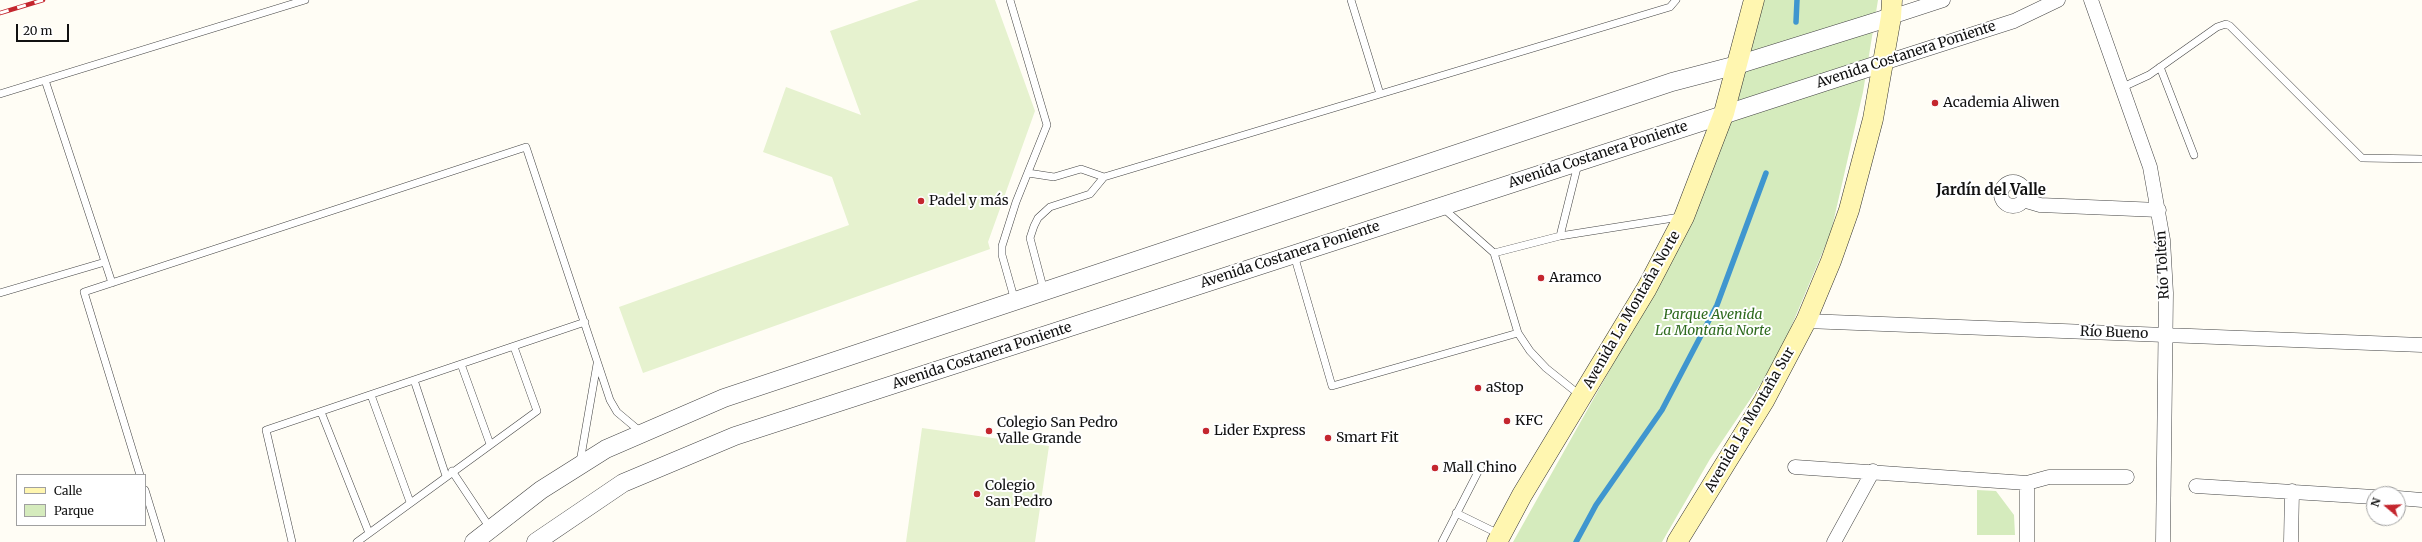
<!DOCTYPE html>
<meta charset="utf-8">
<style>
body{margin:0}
#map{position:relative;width:2422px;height:542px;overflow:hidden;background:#fffdf5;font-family:Merriweather,serif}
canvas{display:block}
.legend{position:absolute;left:16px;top:474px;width:130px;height:52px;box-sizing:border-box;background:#fff;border:1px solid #a0a0a0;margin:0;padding:5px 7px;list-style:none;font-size:12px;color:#111}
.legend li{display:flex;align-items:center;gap:8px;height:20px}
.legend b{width:20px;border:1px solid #a0a0a0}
.north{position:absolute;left:2366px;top:486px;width:40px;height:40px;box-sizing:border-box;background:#fff;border:1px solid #a0a0a0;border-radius:50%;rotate:289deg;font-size:11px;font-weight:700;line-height:16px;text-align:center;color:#111}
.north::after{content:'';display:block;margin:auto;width:14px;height:18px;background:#c4262e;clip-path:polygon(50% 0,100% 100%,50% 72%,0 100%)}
.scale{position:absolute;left:16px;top:24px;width:53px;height:18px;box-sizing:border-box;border:2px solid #111;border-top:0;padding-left:5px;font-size:12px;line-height:14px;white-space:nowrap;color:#111;-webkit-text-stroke:3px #fff;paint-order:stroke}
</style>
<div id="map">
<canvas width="2422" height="542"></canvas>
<ul class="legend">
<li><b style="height:5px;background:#fff6b0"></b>Calle</li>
<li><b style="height:11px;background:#d5ebbd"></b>Parque</li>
</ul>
<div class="north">N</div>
<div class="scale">20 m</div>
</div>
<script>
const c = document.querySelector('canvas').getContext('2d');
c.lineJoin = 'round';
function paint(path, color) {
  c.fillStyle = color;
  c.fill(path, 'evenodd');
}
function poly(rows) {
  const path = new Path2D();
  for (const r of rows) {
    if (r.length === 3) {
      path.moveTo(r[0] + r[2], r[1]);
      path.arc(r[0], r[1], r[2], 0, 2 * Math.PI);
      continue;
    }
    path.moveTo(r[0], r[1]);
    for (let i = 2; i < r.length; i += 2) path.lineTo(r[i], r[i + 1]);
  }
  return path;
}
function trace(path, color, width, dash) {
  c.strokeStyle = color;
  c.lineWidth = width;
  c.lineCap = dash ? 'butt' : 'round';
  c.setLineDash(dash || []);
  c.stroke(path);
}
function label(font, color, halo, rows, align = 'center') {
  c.font = font + ' Merriweather,serif';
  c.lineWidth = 4;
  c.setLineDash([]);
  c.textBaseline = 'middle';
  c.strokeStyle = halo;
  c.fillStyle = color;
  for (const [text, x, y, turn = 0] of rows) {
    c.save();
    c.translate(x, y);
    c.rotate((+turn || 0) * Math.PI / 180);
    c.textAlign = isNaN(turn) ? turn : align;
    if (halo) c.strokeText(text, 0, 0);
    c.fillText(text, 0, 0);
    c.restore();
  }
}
paint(poly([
 [1757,0,1878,0,1863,92,1831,232,1778,358,1710,459,1662,542,1513,542,1612,366,1716,143],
 [1977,490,1996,491,2014,515,2015,535,1977,535]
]), '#d5ebbd');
paint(poly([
 [919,0,995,0,1035,111,988,242,990,249,643,373,619,307,849,225,832,177,763,152,786,87,861,115,830,31],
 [922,428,1049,446,1035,542,906,542]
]), '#e6f2cf');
trace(poly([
 [1796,22,1797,0],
 [1576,542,1596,505,1662,410,1717,305,1766,173]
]), '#3f96cf', 5.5);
const service = poly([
 [1010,0,1047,125,1016,202,1002,246,1002,255,1015,301],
 [1351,0,1380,94],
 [2160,67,2194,155],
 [45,80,112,283],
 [2123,87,2149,75,2217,27,2226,24,2230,26,2362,158,2422,159],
 [0,94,305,0],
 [1028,173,1054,177,1081,169,1104,177],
 [1443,208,1494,253,1518,333,1530,351,1546,368,1581,396],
 [1560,236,1578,164],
 [1494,253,1560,236,1680,217],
 [1294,255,1332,386,1518,333],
 [1044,291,1030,238,1034,226,1038,218,1050,207,1090,194,1104,177,1670,7,1676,0],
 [0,293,105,262],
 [461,364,490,444],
 [414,380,446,476],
 [371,395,410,502],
 [321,412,369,533],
 [580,462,597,364],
 [452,471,490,528],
 [140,475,84,292,526,147,610,400,617,412,642,433],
 [145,490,161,542],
 [1456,513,1499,534],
 [292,542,266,430,585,322],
 [357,542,537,411,514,347],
 [1442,542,1480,468]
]);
const minor = poly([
 [2091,0,2150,167,2163,240,2166,293,2163,542],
 [1891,17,1943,0],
 [1883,63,2014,21,2058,0],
 [2013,194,12],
 [2023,200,2040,205,2159,210],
 [1806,321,2422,345],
 [1795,467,2027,483,2049,477,2127,477],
 [2196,486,2374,497],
 [2398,498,2422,500],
 [1834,542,1873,471],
 [2027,542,2027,483],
 [2291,542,2292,491]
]);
const tertiary = poly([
 [474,542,541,490,606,449,724,398,1672,82,1737,65,1891,17],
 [536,542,623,483,735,436,1883,63]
]);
const secondary = poly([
 [1497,542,1522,495,1647,288,1684,217,1724,113,1754,0],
 [1677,542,1764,401,1806,321,1831,261,1849,210,1873,119,1891,17,1892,0]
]);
trace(service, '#444', 8);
trace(minor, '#444', 15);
trace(tertiary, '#444', 19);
trace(secondary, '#333', 21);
trace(service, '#fff', 7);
trace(minor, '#fff', 14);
trace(tertiary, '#fff', 18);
trace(secondary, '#fff6b0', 20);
const rail = poly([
 [0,13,43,0]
]);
trace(rail, '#c4262e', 4.5);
trace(rail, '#fff', 3, [9]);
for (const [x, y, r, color] of [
 [1935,103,4,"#c4262e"],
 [921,201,4,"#c4262e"],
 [1541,278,4,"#c4262e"],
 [1478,388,4,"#c4262e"],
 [1507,421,4,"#c4262e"],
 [989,431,4,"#c4262e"],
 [1206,431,4,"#c4262e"],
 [1328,438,4,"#c4262e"],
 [1435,468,4,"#c4262e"],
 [977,494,4,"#c4262e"]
]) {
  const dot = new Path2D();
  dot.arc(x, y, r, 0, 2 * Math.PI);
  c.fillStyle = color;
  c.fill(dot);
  trace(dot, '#fff', 1.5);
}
label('14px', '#111', '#fff', [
 ["Avenida Costanera Poniente",1906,55,-18],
 ["Avenida Costanera Poniente",1598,155,-18],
 ["Avenida Costanera Poniente",1290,255,-18],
 ["Río Toltén",2163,265,-93],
 ["Avenida La Montaña Norte",1632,310,-60],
 ["Río Bueno",2114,333,2],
 ["Avenida Costanera Poniente",982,356,-18],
 ["Avenida La Montaña Sur",1750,420,-60]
]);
label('14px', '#111', '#fff', [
 ["Academia Aliwen",1943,103],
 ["Padel y más",929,201],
 ["Aramco",1549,278],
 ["aStop",1486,388],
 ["KFC",1515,421],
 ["Colegio San Pedro",997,423],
 ["Valle Grande",997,439],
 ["Lider Express",1214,431],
 ["Smart Fit",1336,438],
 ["Mall Chino",1443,468],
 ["Colegio",985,486],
 ["San Pedro",985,502]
], 'left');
label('italic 14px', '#2f6b1f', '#fff', [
 ["Parque Avenida",1713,315],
 ["La Montaña Norte",1713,331]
]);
label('bold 15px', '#111', '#fff', [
 ["Jardín del Valle",1991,191]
]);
</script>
